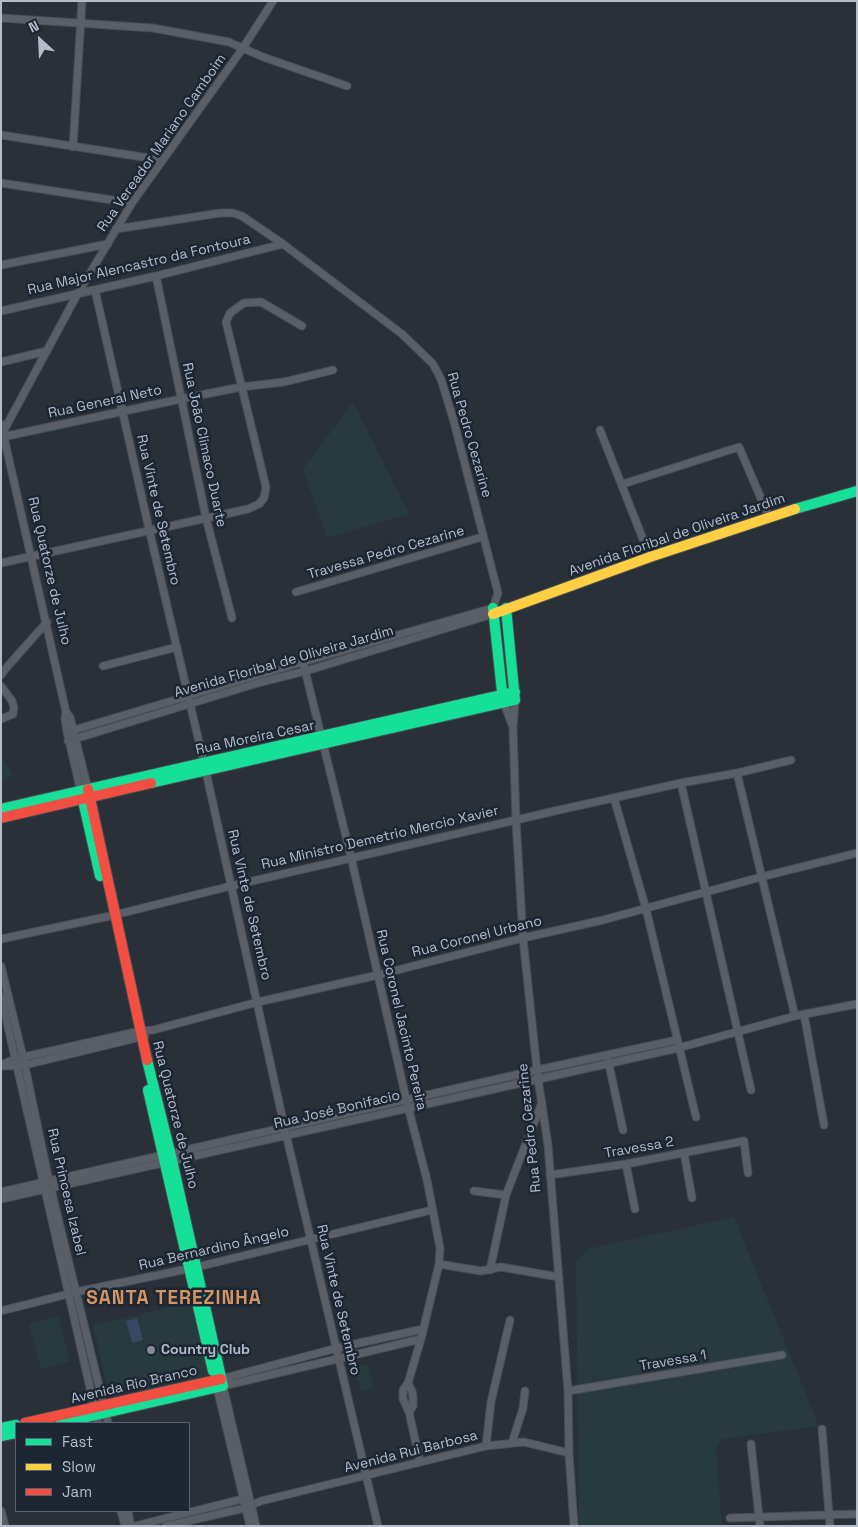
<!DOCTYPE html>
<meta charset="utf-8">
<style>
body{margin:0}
#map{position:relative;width:858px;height:1527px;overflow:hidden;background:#2a3038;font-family:"Space Grotesk",sans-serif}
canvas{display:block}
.frame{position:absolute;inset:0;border:2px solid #b4bcc9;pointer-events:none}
.legend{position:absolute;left:15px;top:1422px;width:175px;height:90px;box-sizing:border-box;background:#1d2633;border:1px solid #59626f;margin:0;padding:6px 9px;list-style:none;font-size:15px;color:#b4bcc9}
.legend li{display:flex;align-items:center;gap:10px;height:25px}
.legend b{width:25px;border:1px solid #59626f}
.north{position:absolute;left:15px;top:15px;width:50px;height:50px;-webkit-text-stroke:4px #1d2633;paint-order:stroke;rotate:335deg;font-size:14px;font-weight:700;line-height:20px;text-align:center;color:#b4bcc9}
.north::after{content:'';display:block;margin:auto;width:18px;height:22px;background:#b4bcc9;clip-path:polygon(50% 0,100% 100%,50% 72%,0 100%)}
</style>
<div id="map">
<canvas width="858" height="1527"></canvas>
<div class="frame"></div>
<ul class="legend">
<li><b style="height:6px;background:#16e098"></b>Fast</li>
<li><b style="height:6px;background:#ffcf43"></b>Slow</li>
<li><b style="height:6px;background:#f24e42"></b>Jam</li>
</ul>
<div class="north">N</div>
</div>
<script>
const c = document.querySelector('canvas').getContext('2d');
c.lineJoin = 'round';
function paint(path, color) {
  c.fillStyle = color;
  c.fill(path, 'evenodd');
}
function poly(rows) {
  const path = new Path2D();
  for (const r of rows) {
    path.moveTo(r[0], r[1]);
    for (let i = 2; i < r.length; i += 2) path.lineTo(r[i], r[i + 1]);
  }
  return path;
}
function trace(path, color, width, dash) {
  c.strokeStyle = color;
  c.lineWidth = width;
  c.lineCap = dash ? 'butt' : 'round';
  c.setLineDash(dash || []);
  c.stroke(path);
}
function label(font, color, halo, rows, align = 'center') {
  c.font = font + ' "Space Grotesk",sans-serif';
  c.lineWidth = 5;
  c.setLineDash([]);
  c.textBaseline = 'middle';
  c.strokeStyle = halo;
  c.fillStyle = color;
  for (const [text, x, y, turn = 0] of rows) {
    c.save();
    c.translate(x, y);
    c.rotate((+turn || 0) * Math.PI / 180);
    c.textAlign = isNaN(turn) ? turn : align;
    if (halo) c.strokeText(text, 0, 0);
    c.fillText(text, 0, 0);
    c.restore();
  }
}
paint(poly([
 [353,402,409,514,327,538,303,469],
 [1,754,13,776,1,781],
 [734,1217,819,1426,722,1439,716,1448,722,1526,579,1526,576,1262,587,1249],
 [193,1302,210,1376,110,1399,93,1325],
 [58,1316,70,1362,41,1369,29,1324],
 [368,1364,374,1388,361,1391,355,1367]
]), '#273a3e');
paint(poly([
 [137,1318,143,1340,132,1343,126,1321]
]), '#384963');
const street = poly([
 [1,18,153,28,229,42,263,57,347,86],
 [1,135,162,160],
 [73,147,82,1],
 [1,183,132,203],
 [1,265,108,244],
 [156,276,206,518,232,618],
 [95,290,149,529,204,763,286,1134,378,1526],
 [1,311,156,276,283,244],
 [1,362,47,351],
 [1,424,66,712,70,717,88,789],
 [600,430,650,557],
 [3,432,78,293,132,203,243,48,273,1],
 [2,437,181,399,241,387,284,382,333,370],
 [623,484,739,447,769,517],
 [1,563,248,509,259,504,264,498,266,487,226,322,230,313,244,303,261,302,302,326],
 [296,592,482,537],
 [303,662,351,857,408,1107,427,1180,440,1248,439,1264,421,1339,408,1383,403,1390,403,1399,409,1412,420,1462],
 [103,666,177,647],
 [1,675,7,667,47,622],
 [1,686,12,701,14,708,13,714,1,719],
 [515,700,513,728,516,820,523,938,538,1079,548,1145,568,1391,569,1453,574,1526],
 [504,703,512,725],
 [66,712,65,719,67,732,81,792],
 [67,732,303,662,493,608,498,593,454,422,441,379,433,364,402,334,283,244,242,216,233,213,220,213,116,229],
 [68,741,258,683,306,671,493,614],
 [737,773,795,1016],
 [681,783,751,1090],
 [614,798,646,909,696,1117],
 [1,939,110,916,231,886,559,810,681,783,737,773,791,760],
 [1,966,23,1057,49,1181,108,1423],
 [1,996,98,1423],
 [804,1014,824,1125],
 [608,1060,623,1130],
 [1,1065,15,1059,140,1031,153,1030,258,1002,378,975,523,938,603,920,761,877,857,853],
 [2,1066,25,1065,145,1036],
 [684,1153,692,1198],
 [626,1164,635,1209],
 [550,1175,626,1164,744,1141,748,1173],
 [474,1191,506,1195],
 [1,1192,537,1070,677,1040],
 [1,1199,678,1048,795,1016,857,1004],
 [439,1264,481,1271,501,1267,559,1277],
 [490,1270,506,1195,542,1102],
 [1,1311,76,1292,197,1267,432,1210],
 [221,1379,337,1348,423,1329],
 [408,1383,412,1391,413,1397,413,1406,409,1412],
 [217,1388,250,1526],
 [568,1391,782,1355],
 [822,1429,830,1526],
 [512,1443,523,1408,525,1391],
 [751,1444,760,1526],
 [486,1446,491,1402,510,1320],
 [1,1511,5,1526],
 [121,1511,125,1526],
 [128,1511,131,1526],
 [730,1518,857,1514],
 [135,1526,246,1498],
 [166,1526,245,1508,261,1501,486,1446,524,1442,569,1453],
 [256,1526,223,1386,421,1339]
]);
const fast = poly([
 [795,509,857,491],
 [493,608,503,701],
 [151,783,515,700,506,608],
 [81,792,100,876],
 [1,809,515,692],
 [148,1090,213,1371],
 [61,1423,223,1386,172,1160,147,1060],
 [1,1428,16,1425],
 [1,1436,16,1433]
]);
const slow = poly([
 [493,614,650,557,795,509]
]);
const jam = poly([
 [88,789,147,1060],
 [1,818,151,783],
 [25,1423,221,1379]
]);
trace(street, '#484c53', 9);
trace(fast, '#484c53', 12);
trace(slow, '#484c53', 12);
trace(jam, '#484c53', 12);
trace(street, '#5a5e66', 7);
trace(fast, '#16e098', 10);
trace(slow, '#ffcf43', 10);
trace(jam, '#f24e42', 10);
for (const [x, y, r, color] of [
 [151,1350,5,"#848b96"]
]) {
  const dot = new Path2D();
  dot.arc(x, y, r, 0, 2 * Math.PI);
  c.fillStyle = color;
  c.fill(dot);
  trace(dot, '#1d2633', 2);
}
label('14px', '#b4bcc9', '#1d2633', [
 ["Rua Vereador Mariano Camboim",162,143,-55],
 ["Rua Major Alencastro da Fontoura",139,265,-13],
 ["Rua General Neto",105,402,-12],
 ["Rua Pedro Cezarine",469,435,74],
 ["Rua João Climaco Duarte",204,445,78],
 ["Rua Vinte de Setembro",158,510,77],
 ["Avenida Floribal de Oliveira Jardim",677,535,-19],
 ["Travessa Pedro Cezarine",386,553,-16],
 ["Rua Quatorze de Julho",49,571,77],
 ["Avenida Floribal de Oliveira Jardim",284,662,-16],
 ["Rua Moreira Cesar",255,738,-12],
 ["Rua Ministro Demetrio Mercio Xavier",380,838,-13],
 ["Rua Vinte de Setembro",249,905,77],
 ["Rua Coronel Urbano",477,937,-14],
 ["Rua Coronel Jacinto Pereira",401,1020,77],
 ["Rua José Bonifacio",337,1110,-13],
 ["Rua Quatorze de Julho",175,1115,76],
 ["Rua Pedro Cezarine",530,1128,-96],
 ["Travessa 2",639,1148,-10],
 ["Rua Princesa Izabel",66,1192,77],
 ["Rua Bernardino Ângelo",214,1249,-13],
 ["Rua Vinte de Setembro",338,1300,77],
 ["Travessa 1",673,1361,-10],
 ["Avenida Rio Branco",134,1385,-13],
 ["Avenida Rui Barbosa",411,1452,-14]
]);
label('bold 14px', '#b4bcc9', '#1d2633', [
 ["Country Club",161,1350]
], 'left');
c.letterSpacing = '1px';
label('bold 19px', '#d59563', '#1d2633', [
 ["SANTA TEREZINHA",174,1299]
]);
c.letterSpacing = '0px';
</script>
